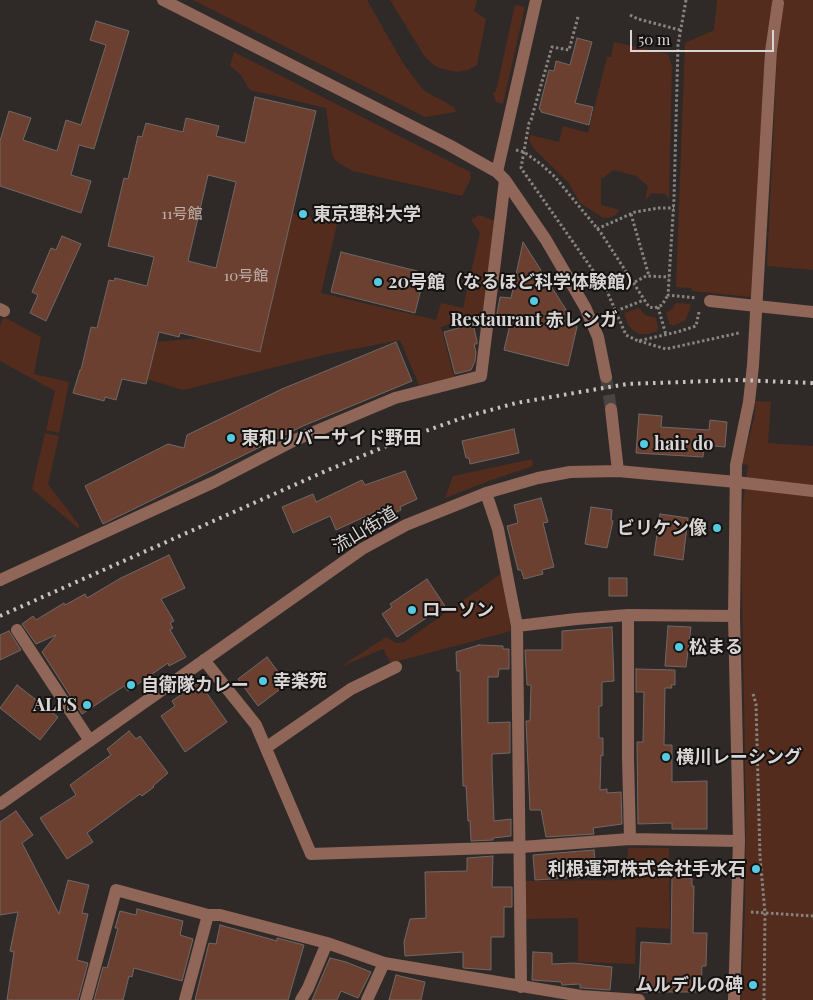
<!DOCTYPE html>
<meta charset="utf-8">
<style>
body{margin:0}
#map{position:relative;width:813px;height:1000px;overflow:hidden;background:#2f2a28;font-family:"Playfair Display",serif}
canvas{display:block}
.scale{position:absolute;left:630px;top:30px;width:144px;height:22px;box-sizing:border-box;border:2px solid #d9d5d4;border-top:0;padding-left:6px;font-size:15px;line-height:18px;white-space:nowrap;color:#d9d5d4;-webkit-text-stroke:4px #151312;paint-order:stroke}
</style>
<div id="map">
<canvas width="813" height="1000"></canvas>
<div class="scale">50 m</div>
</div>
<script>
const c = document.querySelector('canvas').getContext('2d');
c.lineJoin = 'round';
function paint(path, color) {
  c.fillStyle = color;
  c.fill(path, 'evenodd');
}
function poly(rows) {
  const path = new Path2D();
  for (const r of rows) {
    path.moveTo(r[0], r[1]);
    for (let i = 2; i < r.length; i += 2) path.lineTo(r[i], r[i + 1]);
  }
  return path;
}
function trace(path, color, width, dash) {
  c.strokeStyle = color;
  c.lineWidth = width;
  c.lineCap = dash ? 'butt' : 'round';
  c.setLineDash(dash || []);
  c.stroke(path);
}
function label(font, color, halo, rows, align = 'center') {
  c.font = font + ' "Playfair Display","Noto Sans JP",serif';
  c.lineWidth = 4;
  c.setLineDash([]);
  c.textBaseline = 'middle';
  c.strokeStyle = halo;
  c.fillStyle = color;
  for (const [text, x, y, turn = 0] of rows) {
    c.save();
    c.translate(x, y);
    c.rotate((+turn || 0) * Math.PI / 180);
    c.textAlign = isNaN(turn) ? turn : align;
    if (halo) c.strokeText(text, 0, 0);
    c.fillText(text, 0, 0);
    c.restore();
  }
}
paint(poly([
 [193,0,367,0,403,63,423,90,454,107,456,112,425,117],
 [390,0,477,0,474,11,486,19,477,65,468,70,456,72,440,68,434,65,425,57],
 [717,0,774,0,764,55,764,72,751,297,692,291,691,288,676,287,685,43,714,30],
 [783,0,813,0,813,270,767,266,777,56],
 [515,5,525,7,503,104,496,102,493,93,496,91],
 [614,42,668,54,672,66,669,199,665,194,652,193,645,200,648,186,636,176,614,170,601,179,601,205,620,210,614,216,608,218,602,217,580,203,569,183,534,149,529,140,530,135,559,142,563,126,588,133,607,57,611,57],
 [234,52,470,172,471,178,462,196,353,171,342,165,336,161,332,155,326,108,250,90,240,74,230,66],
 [292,213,337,224,321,293,436,320,441,303,463,308,480,233,471,220,479,215,496,221,483,313,441,327,454,377,419,385,400,340,328,354,183,390,147,379,156,342,200,338,260,352],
 [676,303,691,304,686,320,673,326,670,324,666,313,673,308],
 [639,308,645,315,656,318,658,327,657,331,648,334,640,334,633,330,628,325,624,313],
 [4,317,41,337,34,374,69,382,59,433,46,430,55,391,0,361,0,325],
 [756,401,771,402,768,443,813,446,813,1000,741,1000,745,911,746,813,741,537,743,503,748,465,742,464,754,419],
 [45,433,59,436,48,484,79,525,79,529,32,489],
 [532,459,533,466,491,480,445,498,453,476],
 [502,573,511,631,391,663,383,649,340,667,386,637,396,643,404,642],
 [628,848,669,848,670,929,636,927,635,964,578,962,578,918,526,919,525,881,626,880]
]), '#532c1d');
const building = poly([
 [96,21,129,31,94,149,79,145,71,175,91,181,81,213,0,186,0,141,9,111,31,118,23,140,57,151,66,120,81,125,106,45,90,40,96,21],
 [577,38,592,42,575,103,593,107,589,125,541,112,541,110,539,109,549,70,554,71,556,61,570,65,577,38],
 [255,97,316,111,260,352,180,333,179,337,159,332,146,384,122,379,116,400,105,397,104,401,73,393,80,370,81,370,91,327,97,328,109,280,114,281,115,278,147,286,154,257,108,246,124,178,128,179,138,136,142,137,146,123,183,132,186,118,219,126,216,136,245,143,255,97],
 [208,175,236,182,216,268,188,261,208,175],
 [62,236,81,244,46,321,30,313,38,295,32,292,51,248,56,250,62,236],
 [523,242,577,327,568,366,504,350,511,320,496,317,497,314,500,297,511,298,523,242],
 [341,252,425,273,415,313,331,292,341,252],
 [473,324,477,341,477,344,474,344,476,352,475,361,471,370,455,374,444,332,473,324],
 [396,342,412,381,303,426,103,524,85,486,168,444,184,448,187,435,282,389,396,342],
 [639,414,662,416,661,427,709,430,710,420,727,422,725,447,704,445,703,457,636,453,639,414],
 [514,429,519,453,470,464,469,458,466,458,462,441,514,429],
 [405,471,417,499,400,507,401,510,379,520,375,512,336,530,330,516,293,533,282,507,313,494,316,502,362,480,365,485,405,471],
 [541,498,548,522,543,523,554,567,542,570,543,574,524,579,521,570,518,570,507,526,518,523,514,505,541,498],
 [591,507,612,510,611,520,613,521,607,548,585,544,591,507],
 [660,514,688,518,683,560,654,555,660,514],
 [169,555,185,588,161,599,174,621,170,623,173,628,170,630,186,657,169,666,168,663,128,691,124,686,82,714,42,652,56,635,36,644,22,624,33,616,36,620,64,603,65,605,85,594,87,598,121,578,169,555],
 [609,578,627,578,627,596,609,596,609,578],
 [427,579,445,606,397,637,382,614,392,607,390,604,427,579],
 [668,626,691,627,686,667,665,666,668,626],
 [612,627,614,681,602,682,602,706,599,706,599,738,603,738,603,756,601,755,600,790,607,789,607,793,621,792,622,824,593,828,594,834,546,837,541,810,530,810,526,721,530,721,531,685,527,685,525,650,562,650,562,631,612,627],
 [9,631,21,650,0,660,0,635,9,631],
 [479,645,503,646,503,649,509,649,509,669,499,669,498,677,488,677,488,723,510,722,510,753,492,754,492,767,494,821,511,819,511,836,493,838,493,840,471,841,470,821,468,821,466,786,463,786,460,671,457,671,456,652,479,645],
 [267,657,287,684,258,706,238,679,267,657],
 [636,669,675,670,675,685,671,685,672,688,665,688,664,745,672,745,672,782,707,781,707,829,672,829,672,823,638,824,637,742,643,742,644,692,636,692,636,669],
 [199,682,227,722,185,752,161,716,175,706,172,701,199,682],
 [17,685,58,717,40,740,0,708,17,685],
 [129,731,136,739,140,736,168,773,153,786,154,787,142,796,140,794,87,833,93,842,67,859,40,818,76,795,70,785,108,757,109,758,108,757,111,755,107,749,129,731],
 [16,811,33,835,22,843,59,914,68,880,89,885,82,913,88,914,77,960,88,963,78,1000,7,1000,14,952,10,951,18,912,0,915,0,822,16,811],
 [594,850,595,860,600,859,601,876,535,880,533,855,594,850],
 [493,856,492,887,512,887,512,907,504,907,504,937,491,937,491,970,463,968,463,952,405,956,404,942,410,919,426,918,425,872,467,871,467,858,493,856],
 [672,877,692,878,692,886,694,886,693,933,707,933,706,966,702,966,701,992,643,992,643,989,639,989,641,942,671,944,672,877],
 [137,909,183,921,180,935,193,939,182,981,134,968,132,977,129,976,123,1000,94,1000,103,967,107,968,110,958,118,928,115,928,120,911,136,915,137,909],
 [220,925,277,941,277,938,304,945,288,1000,195,1000,209,943,216,944,220,925],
 [533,952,552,953,552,964,574,963,612,967,610,990,582,988,580,988,580,984,562,985,561,982,532,980,533,952],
 [330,958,346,962,371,972,358,998,341,991,337,1000,312,1000,330,958],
 [396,975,425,982,421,1000,389,1000,396,975]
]);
paint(building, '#6c4030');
trace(building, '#6e6967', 1);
trace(poly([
 [606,377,611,409]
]), '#484442', 12, [12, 6]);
trace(poly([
 [686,0,678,45,674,199,668,295,696,298],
 [630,15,638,19,680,30],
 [578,17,569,50,552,47,531,120,529,123,521,168,606,289,626,335,638,341,677,332,696,326,699,312],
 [516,150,524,152,542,165,555,177,601,233,649,307,655,308,662,305,668,295],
 [631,214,649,276],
 [597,229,635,212,659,208,674,208],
 [635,282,646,276,669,277],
 [658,307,666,335],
 [616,311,644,300],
 [639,341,666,349,739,333],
 [753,694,756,704,760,857,765,913,764,1000],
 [751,912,813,916]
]), '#888482', 3, [2.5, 2.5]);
trace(poly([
 [163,0,449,145,497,172,505,180,546,240,585,307,598,337,606,377],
 [497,172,536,0],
 [0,309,4,311],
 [611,409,618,471],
 [486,493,498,529,517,626,521,987],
 [0,580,214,482,295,440,395,398,481,376,505,180],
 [628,615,628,757,630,839],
 [517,626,576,619,628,615,734,616],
 [17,630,90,741],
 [204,660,256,725,311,854,521,847,630,839,739,841],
 [267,747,351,689,396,667],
 [0,804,362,549,406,525,486,493,538,478,570,472,618,471,736,482,813,491],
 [208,915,220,915,327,943,384,963,581,996,639,1000],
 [86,1000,116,890,208,915,185,1000],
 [301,1000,308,988,327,943],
 [367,1000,384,963],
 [734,1000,739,841,734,616,736,465,749,402,753,365,771,51,778,3]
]), '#8f6658', 12);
trace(poly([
 [0,616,328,470,406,438,465,417,516,403,627,384,738,380,813,383]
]), '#c7c3c2', 4, [2.5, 5]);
trace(poly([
 [710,301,813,312]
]), '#8f6658', 12);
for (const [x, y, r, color] of [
 [303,214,5,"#55cae0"],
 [378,282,5,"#55cae0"],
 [534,301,5,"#55cae0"],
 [231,438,5,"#55cae0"],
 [644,444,5,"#55cae0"],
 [717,528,5,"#55cae0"],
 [412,610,5,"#55cae0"],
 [679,647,5,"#55cae0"],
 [263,681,5,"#55cae0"],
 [131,685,5,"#55cae0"],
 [87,705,5,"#55cae0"],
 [666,757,5,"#55cae0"],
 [756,869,5,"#55cae0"],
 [753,985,5,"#55cae0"]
]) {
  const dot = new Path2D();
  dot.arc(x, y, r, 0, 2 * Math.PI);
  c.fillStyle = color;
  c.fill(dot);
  trace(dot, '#151312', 2);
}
label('15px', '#beb0ab', null, [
 ["11号館",182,214],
 ["10号館",246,276]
]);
label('bold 18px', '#d9d5d4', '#151312', [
 ["東京理科大学",313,214],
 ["20号館（なるほど科学体験館）",388,282],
 ["Restaurant 赤レンガ",534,320,"center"],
 ["東和リバーサイド野田",241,438],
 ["hair do",654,444],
 ["ビリケン像",707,528,"right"],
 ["ローソン",422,610],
 ["松まる",689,647],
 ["幸楽苑",273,681],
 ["自衛隊カレー",141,685],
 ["ALI'S",77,705,"right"],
 ["横川レーシング",676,757],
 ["利根運河株式会社手水石",746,869,"right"],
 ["ムルデルの碑",743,985,"right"]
], 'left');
label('18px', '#d9d5d4', '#151312', [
 ["流山街道",365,530,-31]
]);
</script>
